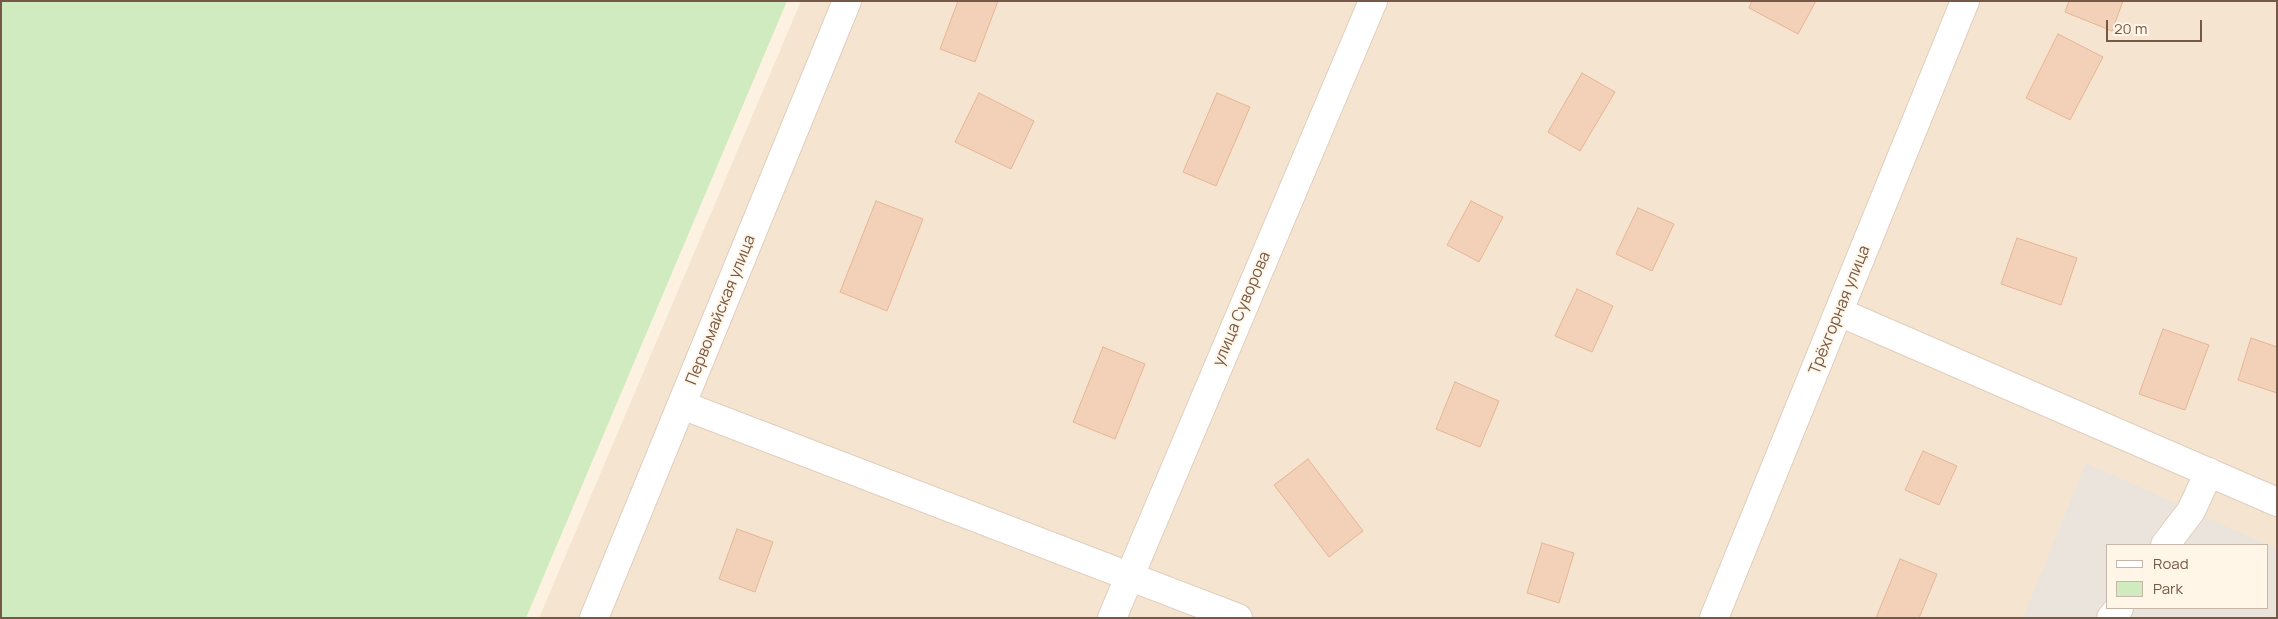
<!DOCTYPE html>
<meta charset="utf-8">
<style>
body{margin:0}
#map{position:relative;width:2278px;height:619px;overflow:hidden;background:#fdf2e1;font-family:Manrope,sans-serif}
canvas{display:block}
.frame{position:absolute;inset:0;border:2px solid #755847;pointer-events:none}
.legend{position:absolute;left:2106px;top:544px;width:162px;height:65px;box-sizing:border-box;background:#fff6e8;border:1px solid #c8b7a8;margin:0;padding:6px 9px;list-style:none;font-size:15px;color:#755847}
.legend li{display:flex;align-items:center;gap:10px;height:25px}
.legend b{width:25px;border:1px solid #c8b7a8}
.scale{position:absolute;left:2106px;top:20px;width:96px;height:22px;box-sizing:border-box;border:2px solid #755847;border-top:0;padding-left:6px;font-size:15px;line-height:18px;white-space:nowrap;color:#755847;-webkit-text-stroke:4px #fff6e8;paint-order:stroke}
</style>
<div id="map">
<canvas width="2278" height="619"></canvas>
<div class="frame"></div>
<ul class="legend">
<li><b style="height:6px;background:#fff"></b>Road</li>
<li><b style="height:14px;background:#d1ebc0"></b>Park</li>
</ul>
<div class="scale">20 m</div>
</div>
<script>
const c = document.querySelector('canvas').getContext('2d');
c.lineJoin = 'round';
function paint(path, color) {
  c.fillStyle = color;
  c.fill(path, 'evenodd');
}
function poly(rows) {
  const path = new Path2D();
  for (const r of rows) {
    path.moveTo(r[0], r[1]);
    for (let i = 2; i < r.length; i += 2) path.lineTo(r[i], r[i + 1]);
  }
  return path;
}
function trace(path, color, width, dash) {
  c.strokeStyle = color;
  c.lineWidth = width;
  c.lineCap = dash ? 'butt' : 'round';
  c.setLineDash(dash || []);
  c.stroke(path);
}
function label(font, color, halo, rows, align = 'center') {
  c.font = font + ' Manrope,sans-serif';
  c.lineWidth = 4;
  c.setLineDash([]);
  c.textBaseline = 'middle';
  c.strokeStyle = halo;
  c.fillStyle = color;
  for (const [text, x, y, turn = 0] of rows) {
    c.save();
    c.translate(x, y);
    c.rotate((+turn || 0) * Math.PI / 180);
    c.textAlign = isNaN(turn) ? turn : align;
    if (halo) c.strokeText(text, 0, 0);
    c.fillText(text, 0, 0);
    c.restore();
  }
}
paint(poly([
 [801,1,2277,1,2277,618,539,618],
 [2107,545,2267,545,2267,608,2107,608]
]), '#f5e4d0');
paint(poly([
 [2086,463,2277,549,2277,618,2023,618],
 [2107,545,2267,545,2267,608,2107,608]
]), '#ebe4dd');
paint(poly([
 [1,1,787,1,526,618,1,618]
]), '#d1ebc0');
const building = poly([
 [958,1,998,1,975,62,940,49,958,1],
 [1752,1,1816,1,1798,34,1749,8,1752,1],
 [2069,1,2123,1,2112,31,2065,12,2069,1],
 [2058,34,2103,57,2070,120,2026,98,2058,34],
 [1582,73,1615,92,1580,151,1548,132,1582,73],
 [979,93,1034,121,1011,169,955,142,979,93],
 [1217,93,1250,107,1216,186,1183,172,1217,93],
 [876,201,923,219,887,311,840,292,876,201],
 [1471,201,1503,217,1479,262,1447,245,1471,201],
 [1638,208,1674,224,1652,271,1616,254,1638,208],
 [2017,238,2077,258,2061,305,2001,284,2017,238],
 [1577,289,1613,306,1592,352,1555,336,1577,289],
 [2163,329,2209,345,2185,410,2139,394,2163,329],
 [2251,338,2277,347,2277,393,2238,380,2251,338],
 [1103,347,1145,364,1115,439,1073,422,1103,347],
 [1455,382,1499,401,1480,447,1436,429,1455,382],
 [1923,451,1957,466,1939,505,1905,490,1923,451],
 [1308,459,1363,531,1329,557,1274,485,1308,459],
 [737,529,773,542,755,592,719,579,737,529],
 [1542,543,1574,553,1559,603,1527,593,1542,543],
 [1900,559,1937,574,1919,618,1876,618,1900,559]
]);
paint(building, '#f3d0b8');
trace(building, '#e6b698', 1);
const minor = poly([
 [1839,312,2277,502],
 [682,405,1238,618],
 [2165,545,2191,511,2209,472],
 [594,618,847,1],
 [1112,618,1373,1],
 [1714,618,1965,1],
 [2111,618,2119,608]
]);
trace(minor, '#e1cebd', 30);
trace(minor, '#fff', 28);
label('16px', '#755847', '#fff6e8', [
 ["улица Суворова",1242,309,-67],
 ["Первомайская улица",721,310,-68],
 ["Трёхгорная улица",1840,310,-68]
]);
</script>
